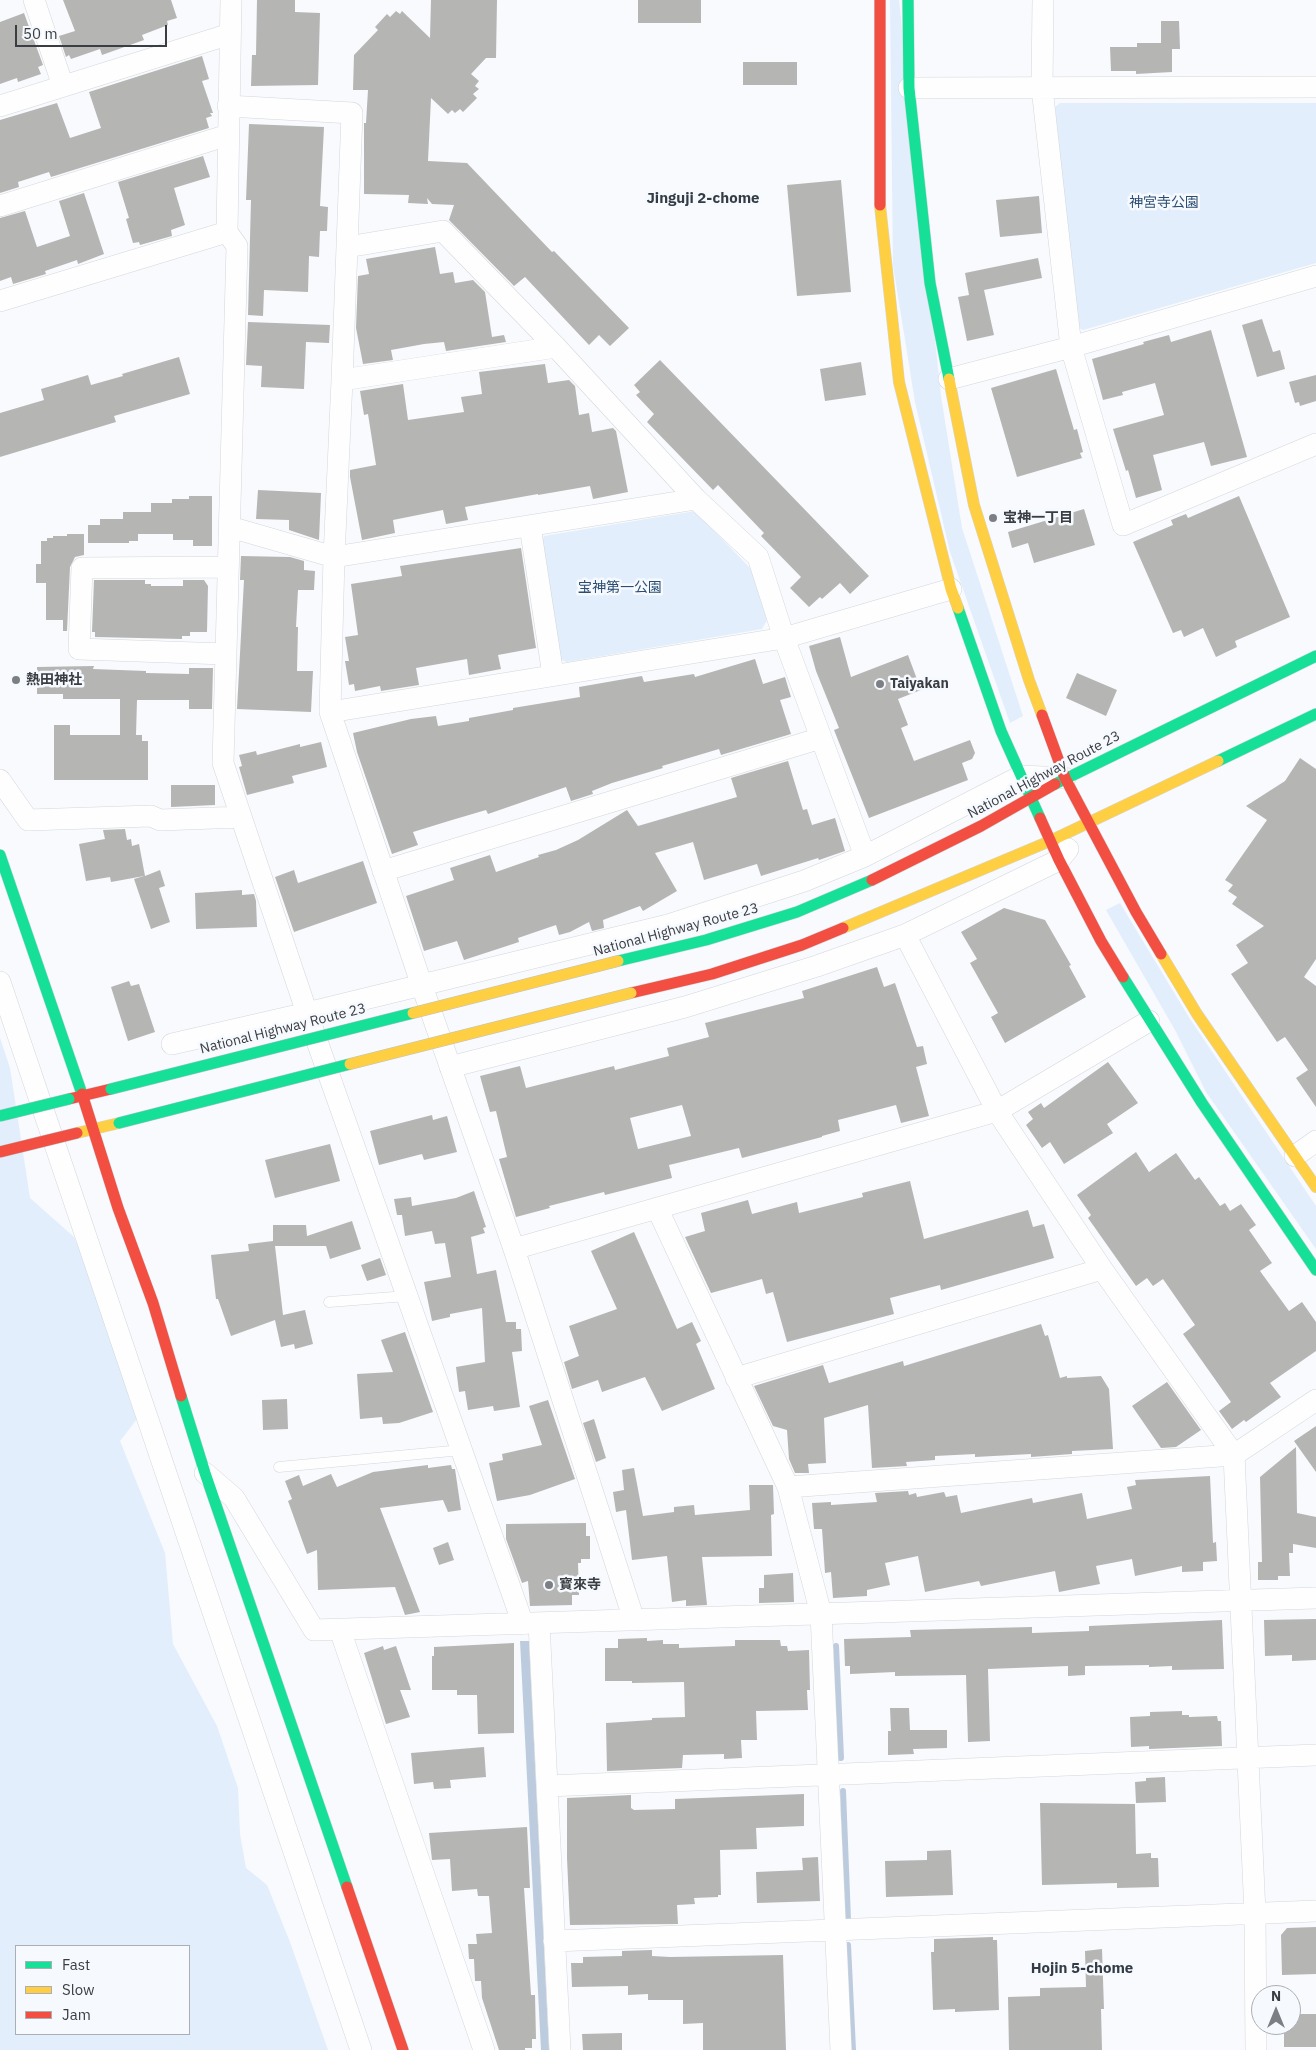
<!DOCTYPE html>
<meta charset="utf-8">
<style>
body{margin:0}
#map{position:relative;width:1316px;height:2050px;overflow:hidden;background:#f8fafd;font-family:"IBM Plex Sans",sans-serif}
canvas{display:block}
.legend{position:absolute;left:15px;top:1945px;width:175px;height:90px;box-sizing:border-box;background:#f6faff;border:1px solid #abaeb3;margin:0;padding:6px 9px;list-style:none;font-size:15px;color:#3a3d42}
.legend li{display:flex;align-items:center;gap:10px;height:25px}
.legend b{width:25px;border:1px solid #abaeb3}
.north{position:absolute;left:1251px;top:1985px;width:50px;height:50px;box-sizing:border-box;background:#f6faff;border:1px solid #abaeb3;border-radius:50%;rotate:0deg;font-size:14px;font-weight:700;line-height:20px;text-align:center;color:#3a3d42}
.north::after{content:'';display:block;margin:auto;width:18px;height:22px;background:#7c7f83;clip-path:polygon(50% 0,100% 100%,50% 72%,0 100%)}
.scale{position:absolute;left:15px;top:25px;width:152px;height:22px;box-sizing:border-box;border:2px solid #3a3d42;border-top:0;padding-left:6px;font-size:15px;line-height:18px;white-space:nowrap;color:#3a3d42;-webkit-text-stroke:4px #f6faff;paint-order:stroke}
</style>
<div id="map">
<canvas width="1316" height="2050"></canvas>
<ul class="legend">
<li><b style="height:6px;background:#16e098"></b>Fast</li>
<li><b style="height:6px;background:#ffcf43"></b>Slow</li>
<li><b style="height:6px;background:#f24e42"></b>Jam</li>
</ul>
<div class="north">N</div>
<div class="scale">50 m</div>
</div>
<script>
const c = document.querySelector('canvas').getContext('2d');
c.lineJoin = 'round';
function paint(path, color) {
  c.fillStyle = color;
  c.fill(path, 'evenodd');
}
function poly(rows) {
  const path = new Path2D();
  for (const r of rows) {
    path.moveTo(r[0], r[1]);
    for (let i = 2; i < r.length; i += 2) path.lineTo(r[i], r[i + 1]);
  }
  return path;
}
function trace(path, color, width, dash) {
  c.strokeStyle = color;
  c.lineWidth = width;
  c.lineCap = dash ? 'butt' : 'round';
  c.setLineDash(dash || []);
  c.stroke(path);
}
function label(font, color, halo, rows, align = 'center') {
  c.font = font + ' "IBM Plex Sans","Noto Sans JP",sans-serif';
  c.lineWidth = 5;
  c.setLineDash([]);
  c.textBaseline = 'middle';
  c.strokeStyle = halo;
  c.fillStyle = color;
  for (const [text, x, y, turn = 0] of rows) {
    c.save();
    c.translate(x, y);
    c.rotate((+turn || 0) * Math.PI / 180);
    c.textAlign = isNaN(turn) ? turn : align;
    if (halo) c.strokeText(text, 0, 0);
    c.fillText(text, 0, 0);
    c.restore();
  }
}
paint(poly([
 [890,0,899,0,941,396,962,528,1023,716,1010,723,950,552,915,402,893,265],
 [1060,103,1316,103,1316,263,1083,330,1075,326,1055,107],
 [695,511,751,569,767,620,762,629,567,662,559,659,541,544,544,536],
 [1120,903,1190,1019,1316,1206,1316,1249,1206,1092,1175,1030,1106,910],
 [0,1038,10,1068,30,1198,74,1237,97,1290,137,1419,120,1441,165,1553,173,1644,217,1726,238,1788,240,1834,246,1868,267,1885,290,1942,328,2050,0,2050],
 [16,1946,189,1946,189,2034,16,2034]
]), '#e2eefc');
paint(poly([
 [520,1641,529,1641,549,2050,541,2050]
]), '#bcccde');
trace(poly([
 [836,1646,841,1758],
 [843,1791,848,1920],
 [848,1945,853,2050]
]), '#bcccde', 6);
paint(poly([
 [63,0,171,0,177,18,167,21,168,25,142,35,144,40,102,55,100,49,71,59,69,55,66,57,59,36,75,31],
 [257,0,295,0,295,12,320,13,318,85,251,86,252,55,256,55],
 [431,0,497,0,496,58,486,58,471,74,479,81,475,86,479,89,473,94,477,98,463,112,460,109,455,113,452,110,448,114,431,98,428,161,467,163,552,252,554,251,629,328,610,346,599,335,589,345,525,277,514,286,449,220,454,205,432,204,427,198,428,204,408,203,409,195,364,194,364,123,366,123,368,90,353,90,354,55,378,30,375,27,387,14,390,17,396,11,400,14,402,11,430,38],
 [638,0,701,0,701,23,638,23],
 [24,13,43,65,38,67,41,74,18,82,17,78,0,84,0,22],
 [1161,21,1179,21,1180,49,1172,49,1172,72,1136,74,1136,71,1111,71,1110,47,1137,47,1137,43,1161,43],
 [202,56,209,79,202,81,213,113,210,113,212,116,206,118,209,128,51,177,49,172,18,182,19,187,0,193,0,120,57,103,70,138,101,128,89,92],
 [743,62,797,62,797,85,743,85],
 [249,124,324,127,320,206,328,207,327,231,320,231,319,257,309,256,308,292,264,290,263,316,248,315,251,200,246,200],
 [203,156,210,177,174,188,185,225,171,230,172,236,140,245,139,242,133,243,126,219,129,218,118,182],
 [841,180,851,292,797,296,787,185],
 [84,193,104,254,78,264,77,260,45,271,46,274,13,284,11,277,0,281,0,218,25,211,37,247,70,236,59,201],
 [1039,196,1042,233,1000,237,996,200],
 [435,247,440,274,453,272,455,283,473,280,485,292,492,337,504,335,506,342,446,351,444,342,424,344,391,350,393,360,363,364,356,328,358,276,369,274,366,259],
 [1038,258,1042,278,984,290,994,335,967,341,958,297,969,295,965,273],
 [1262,319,1273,352,1280,350,1285,369,1257,377,1242,325],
 [248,322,330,325,329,343,306,342,304,389,261,387,262,366,246,365],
 [1211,330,1247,457,1211,466,1204,442,1153,455,1162,490,1136,498,1128,470,1126,471,1113,429,1164,415,1155,383,1122,392,1123,395,1103,400,1092,359,1144,344,1143,342,1169,335,1171,342],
 [179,357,190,394,114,416,116,422,0,457,0,413,44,400,41,389,88,375,91,385,123,376,122,374],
 [660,360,869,576,850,594,840,583,822,599,820,597,809,607,790,588,801,577,761,536,764,533,718,485,713,490,647,422,654,414,636,395,640,392,634,385],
 [861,362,866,395,825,401,820,369],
 [545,364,548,383,569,380,575,386,579,415,589,413,592,432,613,428,616,431,628,492,593,499,590,486,538,495,538,494,465,507,468,520,446,524,443,510,393,520,395,533,362,540,350,477,350,470,376,465,368,414,364,415,360,391,403,384,408,420,464,412,461,397,482,394,479,372],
 [1056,369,1074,430,1077,429,1083,452,1080,453,1082,458,1017,477,991,388],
 [1316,375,1316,401,1300,406,1299,402,1295,403,1289,382],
 [258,490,321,493,319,540,289,530,289,520,256,519],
 [189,496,212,496,212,546,193,546,193,540,173,540,173,534,138,534,138,541,129,541,129,543,88,543,88,525,100,525,100,519,123,519,123,512,151,512,151,503,172,503,172,499,189,499],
 [1239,496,1290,617,1235,641,1237,647,1216,657,1203,628,1184,637,1181,630,1173,633,1133,542,1173,525,1171,520,1186,514,1188,518],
 [1084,509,1095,545,1034,563,1028,543,1012,548,1008,532],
 [67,534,84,534,84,555,75,557,70,567,67,631,63,631,63,620,46,620,46,583,36,583,36,564,41,564,41,541,47,541,47,538,53,538,53,536,67,536],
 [521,548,536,648,498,655,501,669,469,675,467,659,416,668,419,685,381,691,380,686,355,691,354,684,349,685,345,661,349,661,345,637,358,635,351,584,402,576,400,566],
 [241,556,290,557,304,561,304,570,315,571,314,590,298,590,296,627,298,627,297,671,313,671,311,712,237,709,244,580,240,580],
 [94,580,145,580,145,584,151,584,151,586,183,586,183,580,204,580,208,586,207,632,190,632,190,636,182,636,182,639,95,637,95,632,92,632],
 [840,637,851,677,908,655,921,690,898,699,908,725,901,728,914,761,970,740,975,753,972,759,962,763,968,780,869,818,834,730,839,728,816,671,809,646],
 [755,659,763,684,785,677,791,697,780,700,791,734,721,755,719,749,662,766,663,768,612,783,592,791,593,794,571,801,566,787,488,814,486,810,452,820,413,832,418,845,392,854,357,752,353,733,411,719,436,716,438,726,469,721,469,718,513,710,513,708,580,697,579,687,642,676,644,682,694,674,695,677],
 [94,666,93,669,146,671,146,673,189,674,189,668,213,668,212,709,189,709,189,700,137,700,136,735,142,735,142,741,148,741,148,780,54,780,54,725,70,725,70,735,120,735,120,699,63,699,63,694,37,694,37,667],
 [1077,673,1117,690,1106,716,1066,698],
 [321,742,327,767,292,776,294,783,247,795,239,767,242,766,239,755,256,751,257,755,300,744,300,747],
 [1300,758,1316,769,1316,959,1304,977,1316,986,1316,1107,1296,1078,1308,1070,1285,1037,1277,1042,1231,974,1248,963,1236,945,1264,926,1232,904,1237,897,1228,891,1233,885,1225,880,1267,820,1246,806,1285,781],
 [788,761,803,810,807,809,812,825,835,818,845,851,819,860,818,858,761,876,757,864,704,880,693,842,655,853,677,891,643,911,640,906,603,920,604,928,592,931,589,922,570,932,559,935,556,925,518,938,519,942,464,960,457,941,424,951,406,896,454,880,450,868,490,855,496,872,539,857,538,855,556,850,578,840,627,810,638,826,737,797,731,778],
 [171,785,215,785,215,805,171,807],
 [125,829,127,840,131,839,132,846,139,844,145,876,160,870,165,886,159,888,170,922,151,929,134,879,144,876,111,882,110,877,86,881,79,844,105,839,103,830],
 [363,861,377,903,294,932,275,877,294,870,298,883],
 [242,890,242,895,254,894,256,901,257,927,196,929,195,893],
 [1004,908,1045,920,1071,965,1069,966,1086,997,1005,1043,991,1017,998,1013,970,963,977,959,961,932],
 [877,967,884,987,895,983,917,1047,923,1046,927,1064,916,1067,929,1116,901,1123,896,1105,838,1120,840,1131,822,1136,822,1137,742,1158,739,1148,669,1165,672,1178,605,1195,604,1192,549,1206,550,1208,516,1217,499,1159,507,1157,496,1111,490,1112,480,1076,520,1066,526,1088,614,1066,615,1070,669,1056,667,1048,709,1037,705,1023,804,998,802,991],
 [682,1105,691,1136,638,1149,630,1118],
 [129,981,131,986,139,984,155,1032,128,1041,111,987],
 [1108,1062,1138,1103,1107,1124,1113,1133,1064,1164,1050,1142,1042,1148,1026,1125,1033,1119,1028,1112,1041,1103,1044,1108],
 [432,1115,433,1120,447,1116,457,1152,424,1160,422,1154,379,1165,370,1131],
 [330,1144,340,1181,275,1198,265,1160],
 [1136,1152,1149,1172,1176,1153,1195,1180,1199,1177,1220,1206,1225,1203,1230,1211,1241,1204,1256,1225,1249,1230,1272,1263,1260,1271,1289,1311,1302,1302,1316,1322,1316,1351,1270,1383,1281,1397,1246,1422,1244,1420,1232,1429,1219,1411,1231,1402,1183,1334,1195,1325,1163,1279,1153,1286,1147,1278,1136,1286,1088,1218,1091,1215,1077,1195],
 [910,1181,924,1239,1028,1210,1033,1227,1044,1224,1054,1258,941,1290,940,1285,890,1298,894,1314,787,1342,773,1292,766,1294,762,1279,711,1293,685,1237,705,1231,701,1213,748,1200,752,1214,797,1202,799,1213,863,1197,862,1193],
 [474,1191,486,1227,483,1228,485,1233,471,1237,477,1274,496,1270,506,1322,516,1322,516,1329,521,1329,522,1351,512,1352,520,1407,494,1411,493,1406,468,1410,465,1391,459,1392,456,1367,485,1362,482,1308,450,1314,450,1317,432,1321,424,1282,451,1277,445,1243,435,1244,432,1231,405,1236,402,1215,397,1215,394,1199,411,1197,412,1206,456,1198],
 [352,1221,361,1249,330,1259,326,1246,275,1246,283,1315,305,1310,313,1344,295,1349,294,1344,281,1347,275,1320,231,1336,218,1299,216,1299,211,1255,249,1251,248,1244,273,1241,273,1225,306,1225,307,1236],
 [634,1232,677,1329,692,1322,701,1341,696,1344,715,1389,662,1411,645,1377,602,1392,598,1380,572,1389,564,1362,579,1356,569,1326,617,1309,591,1251],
 [380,1258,386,1275,367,1281,361,1265],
 [1041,1324,1045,1336,1048,1335,1060,1378,1067,1376,1067,1378,1101,1376,1109,1389,1113,1449,1072,1451,1072,1454,1031,1457,1031,1454,975,1457,975,1454,935,1456,935,1460,906,1462,907,1466,872,1468,868,1405,824,1418,826,1463,808,1464,809,1473,795,1473,789,1459,787,1430,773,1426,754,1386,823,1365,829,1383,903,1361,904,1366],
 [405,1332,433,1412,399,1423,383,1424,382,1417,360,1419,357,1374,393,1372,381,1340],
 [1167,1382,1201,1430,1176,1447,1161,1448,1132,1406],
 [287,1399,288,1429,263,1430,262,1400],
 [548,1400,575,1479,530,1495,497,1501,489,1463,503,1460,502,1454,542,1445,529,1406],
 [594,1419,606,1458,596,1462,583,1423],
 [1316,1426,1316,1472,1294,1441],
 [1296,1447,1297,1513,1316,1517,1316,1548,1293,1544,1293,1553,1289,1553,1290,1576,1278,1576,1278,1580,1258,1580,1258,1562,1262,1562,1260,1477],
 [428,1465,428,1468,451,1465,452,1469,455,1469,461,1510,448,1512,443,1500,380,1508,420,1612,405,1615,395,1587,318,1590,317,1550,307,1554,288,1501,292,1499,285,1481,299,1475,303,1486,331,1474,337,1487,373,1472],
 [634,1468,643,1516,674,1512,674,1507,694,1505,695,1515,750,1510,749,1485,773,1485,774,1514,771,1515,772,1556,702,1557,707,1605,686,1606,686,1600,672,1602,667,1556,632,1560,626,1510,616,1512,613,1492,624,1490,622,1470],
 [1210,1476,1213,1543,1216,1542,1217,1561,1203,1562,1203,1571,1182,1572,1182,1566,1135,1576,1132,1559,1096,1566,1100,1584,1059,1592,1055,1571,981,1586,979,1581,925,1592,918,1556,885,1563,890,1585,867,1590,867,1596,833,1598,831,1572,825,1573,822,1529,814,1529,812,1503,831,1502,831,1505,877,1502,875,1493,908,1491,909,1495,916,1493,917,1497,944,1492,946,1497,957,1495,961,1513,1032,1498,1033,1503,1082,1493,1087,1519,1132,1509,1127,1487,1136,1485,1135,1480],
 [586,1523,586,1536,590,1536,590,1559,581,1559,581,1563,578,1563,579,1595,572,1595,572,1605,530,1606,528,1581,522,1583,506,1539,506,1524],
 [448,1542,454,1560,439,1565,433,1548],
 [793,1573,794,1602,759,1603,759,1588,764,1588,764,1575],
 [1316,1619,1316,1660,1292,1661,1292,1655,1265,1656,1264,1620],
 [1222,1620,1224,1669,1172,1670,1172,1666,1149,1667,1149,1665,1085,1666,1085,1675,1068,1676,1068,1666,988,1669,990,1741,968,1742,966,1675,895,1676,895,1672,850,1674,850,1666,845,1666,844,1639,911,1637,910,1630,1032,1627,1032,1633,1089,1631,1089,1626],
 [647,1638,647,1641,663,1640,663,1644,679,1644,679,1648,735,1646,735,1640,780,1640,781,1646,787,1646,788,1651,809,1650,810,1690,807,1690,808,1710,756,1711,757,1740,741,1740,742,1758,724,1759,724,1754,683,1755,682,1768,607,1771,606,1723,652,1720,652,1718,685,1717,684,1682,632,1683,632,1681,605,1681,605,1648,618,1648,618,1639],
 [514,1643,514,1733,478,1734,477,1695,457,1695,457,1690,432,1690,432,1656,434,1656,434,1647],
 [383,1646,384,1650,396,1646,411,1690,400,1690,410,1717,386,1724,364,1653],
 [890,1708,909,1708,910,1730,947,1730,947,1748,913,1749,914,1754,888,1755,888,1731,891,1731],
 [1182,1711,1182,1715,1189,1715,1189,1717,1217,1716,1218,1721,1221,1721,1222,1746,1149,1749,1149,1746,1131,1747,1130,1717,1150,1716,1150,1712],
 [484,1747,486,1777,450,1780,451,1788,434,1789,433,1782,414,1784,411,1753],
 [1165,1777,1166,1802,1136,1803,1135,1782,1146,1781,1146,1778],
 [804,1794,804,1826,756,1828,757,1849,720,1850,721,1895,718,1895,718,1897,694,1898,695,1904,677,1905,678,1924,570,1925,567,1858,567,1798,631,1795,631,1808,634,1810,675,1809,675,1799],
 [1040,1803,1135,1804,1136,1854,1151,1853,1151,1858,1158,1858,1159,1887,1117,1888,1117,1883,1042,1885],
 [527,1827,530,1888,524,1888,531,1995,535,1995,536,2039,532,2039,532,2048,525,2048,525,2050,499,2050,482,1998,481,1981,475,1981,474,1959,469,1959,468,1944,477,1944,476,1934,492,1933,489,1896,478,1896,477,1889,452,1891,450,1859,432,1860,429,1833],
 [951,1850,953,1895,886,1897,885,1861,927,1860,927,1851],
 [818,1857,820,1901,757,1903,756,1872,803,1870,802,1858],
 [1316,1927,1316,1974,1282,1975,1281,1935,1287,1928],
 [993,1937,993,1940,997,1940,999,2010,955,2012,955,2009,933,2010,931,1952,934,1952,934,1939],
 [1102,1949,1104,2009,1101,2009,1102,2050,1009,2050,1008,1997,1040,1996,1040,1988,1086,1987,1085,1951],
 [652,1950,652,1956,670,1957,783,1955,786,2050,703,2050,703,2023,683,2024,683,2000,648,2000,648,1994,628,1995,628,1986,572,1987,571,1963,583,1963,583,1957,622,1956,622,1951],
 [1291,2014,1316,2014,1316,2047,1284,2047,1284,2025,1291,2025],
 [622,2033,622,2050,583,2050,582,2034]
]), '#b5b5b4');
const lane = poly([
 [329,1302,407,1296],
 [279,1467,462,1450]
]);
const street = poly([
 [34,0,63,86],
 [231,0,227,232,237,246,223,763,307,1013,668,925,804,881,865,856,1021,776,1065,778],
 [1043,0,1042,88,1071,347,1123,525,1316,444],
 [909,88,1316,87],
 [0,106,230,34],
 [228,106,352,113,342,380,334,557,330,712,422,986,514,1249,634,1620],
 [0,206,228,135],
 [347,247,443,231,556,347],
 [0,301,227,232],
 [949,379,1071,347,1316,276],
 [342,380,556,347,696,499,758,557,784,638,865,856],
 [530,526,553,675],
 [230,527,334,557,696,499],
 [226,654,79,649,82,568,228,567],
 [330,712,784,638,951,589],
 [0,780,28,820,151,816,160,820,241,817],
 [383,871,821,738],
 [905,935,997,1111,1102,1269,1234,1455,1255,1913,1256,2050],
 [0,982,361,2050],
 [172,1044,307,1013,523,1624],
 [450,1067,685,1007,817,966,905,935,1059,860,1068,849],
 [1295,1156,1316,1141],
 [657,1208,788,1487,821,1614,841,2050],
 [514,1249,997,1111,1149,1021],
 [736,1378,1102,1269],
 [205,1473,234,1498,314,1630,1316,1598],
 [788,1487,1234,1455,1316,1400],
 [539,1623,560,2050],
 [340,1630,484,2050],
 [547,1786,1316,1755],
 [554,1941,1316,1911]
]);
const fast = poly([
 [908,0,909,88,930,283,949,379],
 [958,608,1001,731,1040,818],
 [1218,761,1316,714],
 [1055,784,1316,656],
 [0,855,82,1094],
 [618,961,706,940,797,912,872,880],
 [1123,977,1202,1103,1316,1270],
 [181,1396,205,1473,347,1887]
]);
const slow = poly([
 [880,205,899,382,951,589,958,608],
 [949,379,974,505,1029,680,1042,715],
 [843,928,1050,841,1218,761],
 [1161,954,1197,1014,1316,1187],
 [77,1133,119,1123]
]);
const jam = poly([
 [880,0,880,205],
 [1042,715,1065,778,1136,912,1161,954],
 [1040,818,1059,860,1101,941,1123,977],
 [872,880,981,826,1055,784],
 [631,993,712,974,802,945,843,928],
 [82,1094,118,1208,153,1303,181,1396],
 [69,1099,111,1089],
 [347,1887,403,2050]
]);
trace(lane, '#d3d7da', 11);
trace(street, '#d3d7da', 22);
trace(fast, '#d3d7da', 12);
trace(slow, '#d3d7da', 12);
trace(jam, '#d3d7da', 12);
trace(lane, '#fefeff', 10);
trace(street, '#fefeff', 21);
trace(fast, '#16e098', 11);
trace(slow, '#ffcf43', 11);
trace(jam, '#f24e42', 11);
const fastBridge = poly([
 [111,1089,413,1013],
 [0,1116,69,1099],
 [119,1123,350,1064]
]);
const slowBridge = poly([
 [413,1013,618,961],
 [350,1064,631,993]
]);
const jamBridge = poly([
 [0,1152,77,1133]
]);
trace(fastBridge, '#bac2ca', 12, []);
trace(slowBridge, '#bac2ca', 12, []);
trace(jamBridge, '#bac2ca', 12, []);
trace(fastBridge, '#16e098', 11);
trace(slowBridge, '#ffcf43', 11);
trace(jamBridge, '#f24e42', 11);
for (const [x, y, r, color] of [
 [993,518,5,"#7c7f83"],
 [16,680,5,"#7c7f83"],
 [880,684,5,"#7c7f83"],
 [549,1585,5,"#7c7f83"]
]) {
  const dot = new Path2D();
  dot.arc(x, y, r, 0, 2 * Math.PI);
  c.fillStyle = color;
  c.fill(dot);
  trace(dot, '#f6faff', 2);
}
label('14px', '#2c4d71', '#f6faff', [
 ["神宮寺公園",1164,203],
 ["宝神第一公園",620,588]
]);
label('bold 14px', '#3a3d42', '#f6faff', [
 ["宝神一丁目",1003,518],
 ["熱田神社",26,680],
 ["Taiyakan",890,684],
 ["寳來寺",559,1585]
], 'left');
label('14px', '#3a3d42', '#f6faff', [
 ["National Highway Route 23",1044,775,-28],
 ["National Highway Route 23",676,930,-15],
 ["National Highway Route 23",283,1029,-14]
]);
label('bold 15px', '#343b44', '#f6faff', [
 ["Jinguji 2-chome",703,199],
 ["Hojin 5-chome",1082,1969]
]);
</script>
